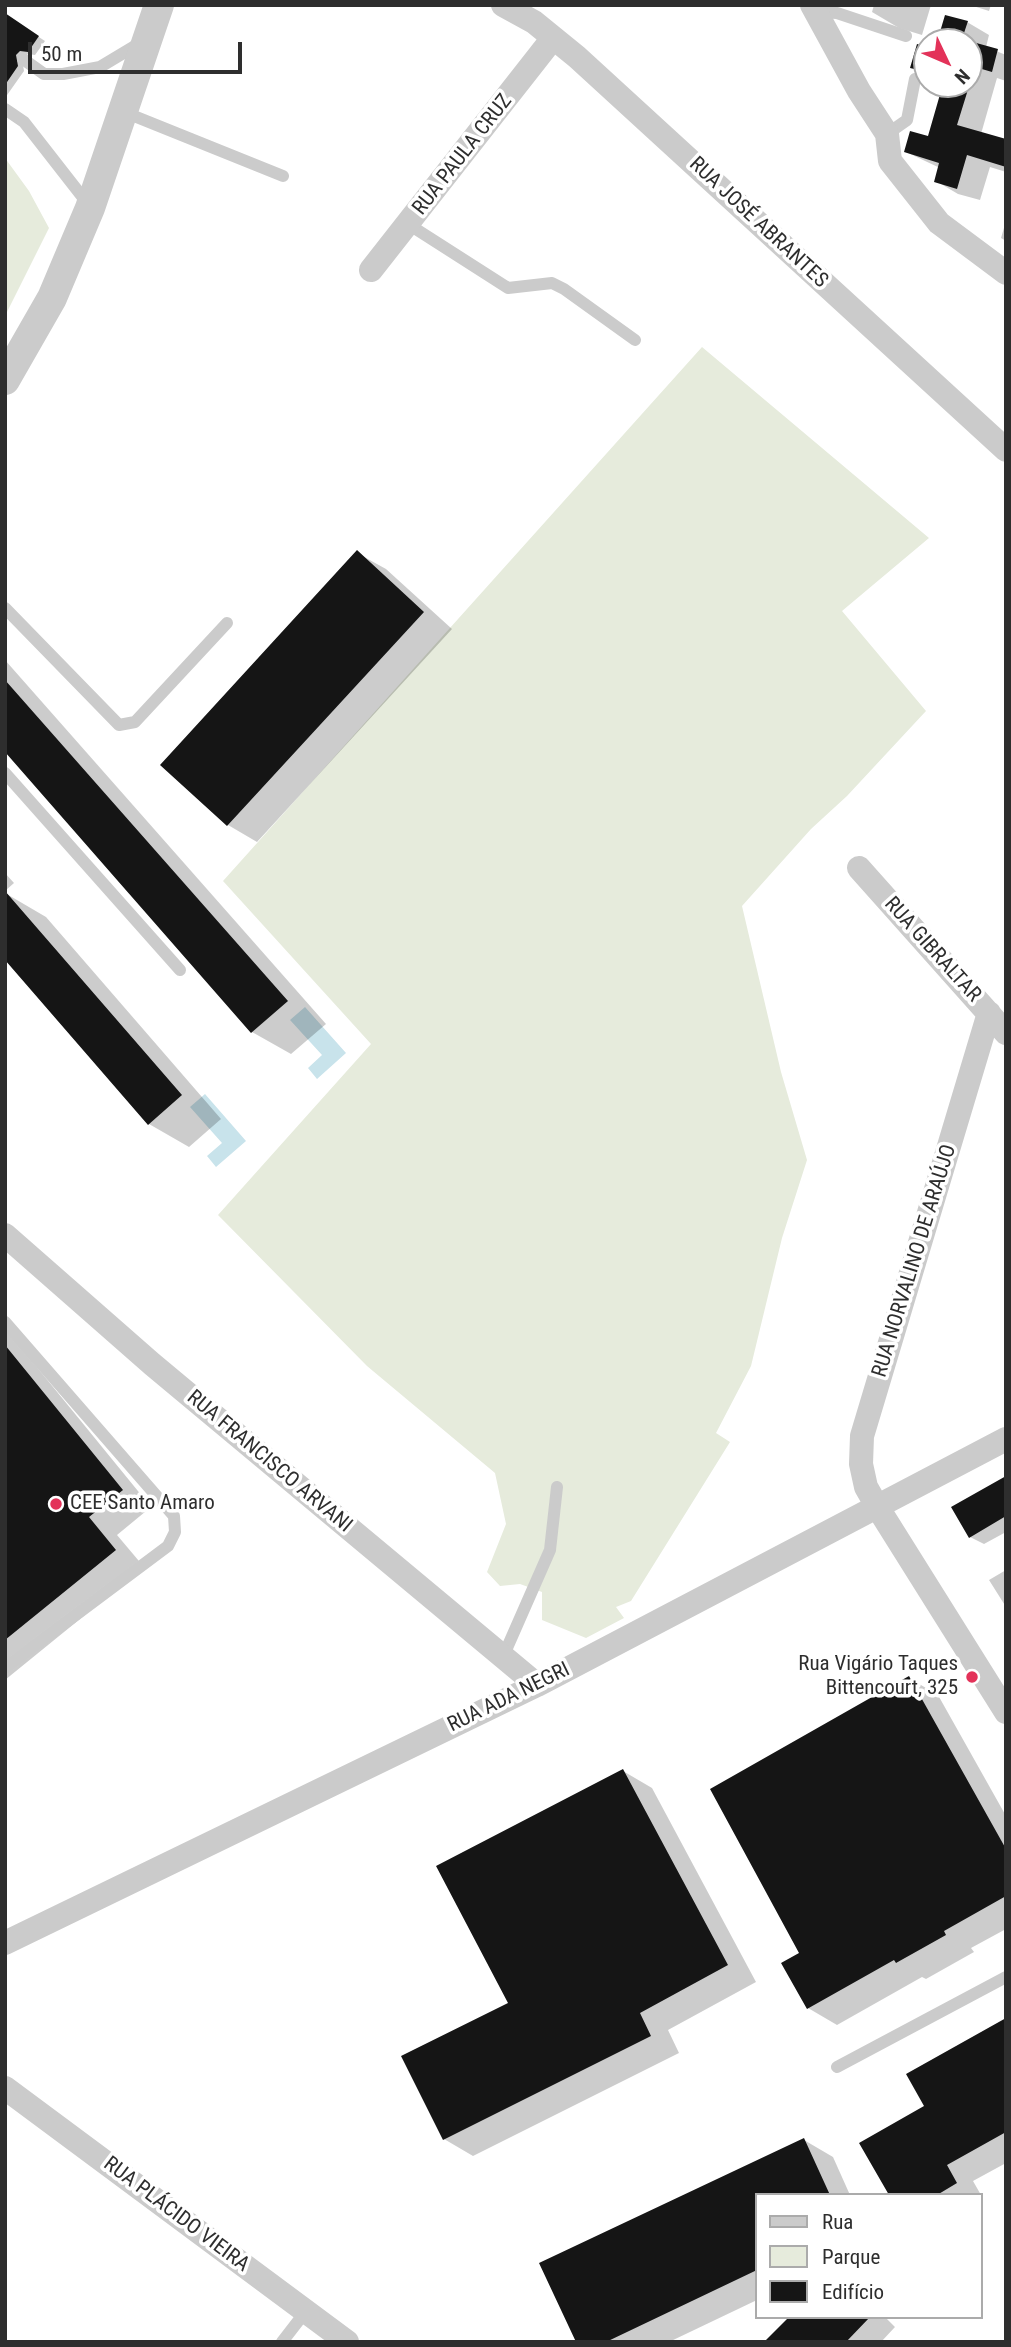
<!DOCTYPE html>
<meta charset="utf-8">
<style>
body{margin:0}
#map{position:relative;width:1011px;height:2347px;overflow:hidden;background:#fff;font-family:"Roboto Condensed",sans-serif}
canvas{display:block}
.frame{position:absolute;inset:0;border:7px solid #2e2e2e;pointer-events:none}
.legend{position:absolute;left:755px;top:2193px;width:228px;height:126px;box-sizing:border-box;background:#fff;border:2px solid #ababab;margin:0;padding:9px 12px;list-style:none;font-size:21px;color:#2e2e2e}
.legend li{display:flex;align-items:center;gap:14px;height:35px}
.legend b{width:35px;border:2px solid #ababab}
.north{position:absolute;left:913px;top:28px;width:70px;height:70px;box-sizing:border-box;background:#fff;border:2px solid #ababab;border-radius:50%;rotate:134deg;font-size:19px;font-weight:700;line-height:28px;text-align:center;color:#2e2e2e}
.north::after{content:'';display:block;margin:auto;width:24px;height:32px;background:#e33259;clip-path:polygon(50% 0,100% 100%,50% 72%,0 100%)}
.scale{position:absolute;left:28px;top:42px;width:214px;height:32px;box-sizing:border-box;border:4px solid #2e2e2e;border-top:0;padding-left:9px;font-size:21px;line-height:24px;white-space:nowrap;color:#2e2e2e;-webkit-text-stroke:5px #fff;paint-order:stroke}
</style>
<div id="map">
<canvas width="1011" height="2347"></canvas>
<div class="frame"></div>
<ul class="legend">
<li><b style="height:9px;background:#cbcbcb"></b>Rua</li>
<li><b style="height:19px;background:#e6ebdc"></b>Parque</li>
<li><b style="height:19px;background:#151515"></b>Edifício</li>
</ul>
<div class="north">N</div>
<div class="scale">50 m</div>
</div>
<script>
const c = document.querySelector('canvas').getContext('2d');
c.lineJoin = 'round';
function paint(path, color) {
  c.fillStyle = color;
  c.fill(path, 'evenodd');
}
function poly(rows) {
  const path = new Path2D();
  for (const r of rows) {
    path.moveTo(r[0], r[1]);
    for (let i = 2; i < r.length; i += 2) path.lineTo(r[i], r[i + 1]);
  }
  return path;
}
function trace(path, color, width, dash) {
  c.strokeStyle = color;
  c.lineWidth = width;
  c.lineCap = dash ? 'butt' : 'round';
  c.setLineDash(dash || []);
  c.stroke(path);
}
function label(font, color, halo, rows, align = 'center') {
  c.font = font + ' "Roboto Condensed",sans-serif';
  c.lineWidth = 7;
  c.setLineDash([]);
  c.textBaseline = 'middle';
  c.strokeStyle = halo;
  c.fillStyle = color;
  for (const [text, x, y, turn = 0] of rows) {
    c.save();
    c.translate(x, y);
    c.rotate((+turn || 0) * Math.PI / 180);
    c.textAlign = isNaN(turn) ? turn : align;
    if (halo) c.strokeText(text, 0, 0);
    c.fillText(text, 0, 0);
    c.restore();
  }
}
paint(poly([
 [5,158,29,191,49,228,5,316],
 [702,347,929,538,842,611,926,711,847,796,811,829,742,906,781,1072,807,1160,782,1238,751,1366,716,1433,730,1442,631,1601,616,1607,624,1618,586,1638,542,1620,542,1592,520,1584,500,1586,487,1572,506,1524,495,1473,367,1366,218,1215,371,1044,223,881]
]), '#e6ebdc');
paint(poly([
 [305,1007,346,1053,317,1079,308,1068,322,1055,290,1020],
 [205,1094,246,1141,216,1167,207,1156,222,1143,190,1107]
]), '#c8e3eb');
paint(poly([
 [874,5,931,5,922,35,899,28,872,12],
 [970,5,991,5,989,11],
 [5,15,45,41,35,55,28,54,22,59,24,71,5,98],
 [967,22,989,35,986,47,1006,55,1006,81,997,78,981,134,1006,144,1006,172,990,167,980,200,958,194,936,181,940,168,906,152,930,138,945,84,969,84,969,42,939,42],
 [1006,221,1006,241,1001,238],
 [357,553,386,569,452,629,257,842,228,825,163,765],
 [5,660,326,1024,291,1054,252,1032,5,751],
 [5,873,14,883,5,891],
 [5,893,46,917,221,1119,189,1147,149,1124],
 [5,1328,151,1507,117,1535,144,1567,5,1680],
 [1006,1478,1006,1532,984,1544,970,1537],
 [1006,1570,1006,1607,989,1580],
 [909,1678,938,1695,1006,1816,1006,1929,971,1948,974,1952,926,1979,922,1977,837,2025,808,2008,802,1954],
 [623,1771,652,1788,756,1982,668,2030,679,2053,473,2156,444,2139],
 [1006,2020,1006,2163,973,2181,981,2195,891,2195,926,2106],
 [804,2140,833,2157,850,2195,757,2195,757,2300,669,2342,578,2342],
 [791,2317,885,2317,895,2327,881,2342,766,2342]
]), '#0003');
paint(poly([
 [5,13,39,36,28,52,20,51,16,55,18,66,5,85],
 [945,15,968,21,962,39,998,49,992,72,975,67,957,125,1006,139,1006,167,967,155,957,189,934,182,939,163,904,152,910,131,928,136,943,84,969,84,969,42,937,42],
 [917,44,927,47,927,72,910,68],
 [357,550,424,612,227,826,160,765],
 [5,680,288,1001,251,1033,5,752],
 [5,891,182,1095,148,1125,5,960],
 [5,1345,123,1490,89,1517,116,1550,5,1640],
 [1006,1476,1006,1516,969,1538,951,1507],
 [909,1676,1006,1849,1006,1896,944,1931,946,1935,896,1963,894,1960,807,2009,781,1963,799,1953,710,1789],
 [623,1769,728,1965,640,2013,651,2036,443,2140,401,2056,508,2003,436,1866],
 [1006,2018,1006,2132,947,2165,957,2183,937,2195,889,2195,859,2143,924,2106,906,2074],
 [804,2138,830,2195,757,2195,757,2270,606,2342,576,2342,539,2263],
 [789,2317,870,2317,846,2342,764,2342]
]), '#151515');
trace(poly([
 [816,12,837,13,906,36],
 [23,59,44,74,63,74,100,67,140,43],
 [5,109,24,122,88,204],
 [124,112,283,176],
 [887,134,907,120,915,79],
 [408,224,508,288,552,283,564,289,635,340],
 [5,608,119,725,135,722,227,623],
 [5,773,180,970],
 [5,1322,174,1516,175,1532,168,1546,5,1668],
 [503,1657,550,1550,557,1487],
 [837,2067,1006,1977],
 [282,2342,306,2311]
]), '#cbcbcb', 12);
trace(poly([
 [503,5,534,22,577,57,1006,450],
 [812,5,859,91,887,134,890,161,939,223,1006,273],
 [371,270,553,38],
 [859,868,1006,1033],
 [989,1013,862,1436,861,1464,866,1487,878,1508,1006,1712],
 [5,1235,152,1364,537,1685],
 [5,1943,537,1685,1006,1439],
 [5,2088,347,2342]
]), '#cbcbcb', 24);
trace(poly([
 [5,380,52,298,90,208,159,5]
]), '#cbcbcb', 30);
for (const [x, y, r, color] of [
 [56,1504,7,"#e33259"],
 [972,1677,7,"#e33259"]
]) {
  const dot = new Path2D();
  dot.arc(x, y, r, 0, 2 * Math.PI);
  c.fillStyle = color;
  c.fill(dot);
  trace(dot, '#fff', 2.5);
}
label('21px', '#2e2e2e', '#fff', [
 ["RUA PAULA CRUZ",463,155,-52],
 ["RUA JOSÉ ABRANTES",758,223,43],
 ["RUA GIBRALTAR",932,950,48],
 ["RUA NORVALINO DE ARAÚJO",915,1261,-73],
 ["RUA FRANCISCO ARVANI",269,1462,40],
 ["RUA ADA NEGRI",509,1698,-26],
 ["RUA PLÁCIDO VIEIRA",176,2215,37]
]);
label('21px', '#2e2e2e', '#fff', [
 ["CEE Santo Amaro",70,1504],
 ["Rua Vigário Taques",958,1665,"right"],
 ["Bittencourt, 325",958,1689,"right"]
], 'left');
</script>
